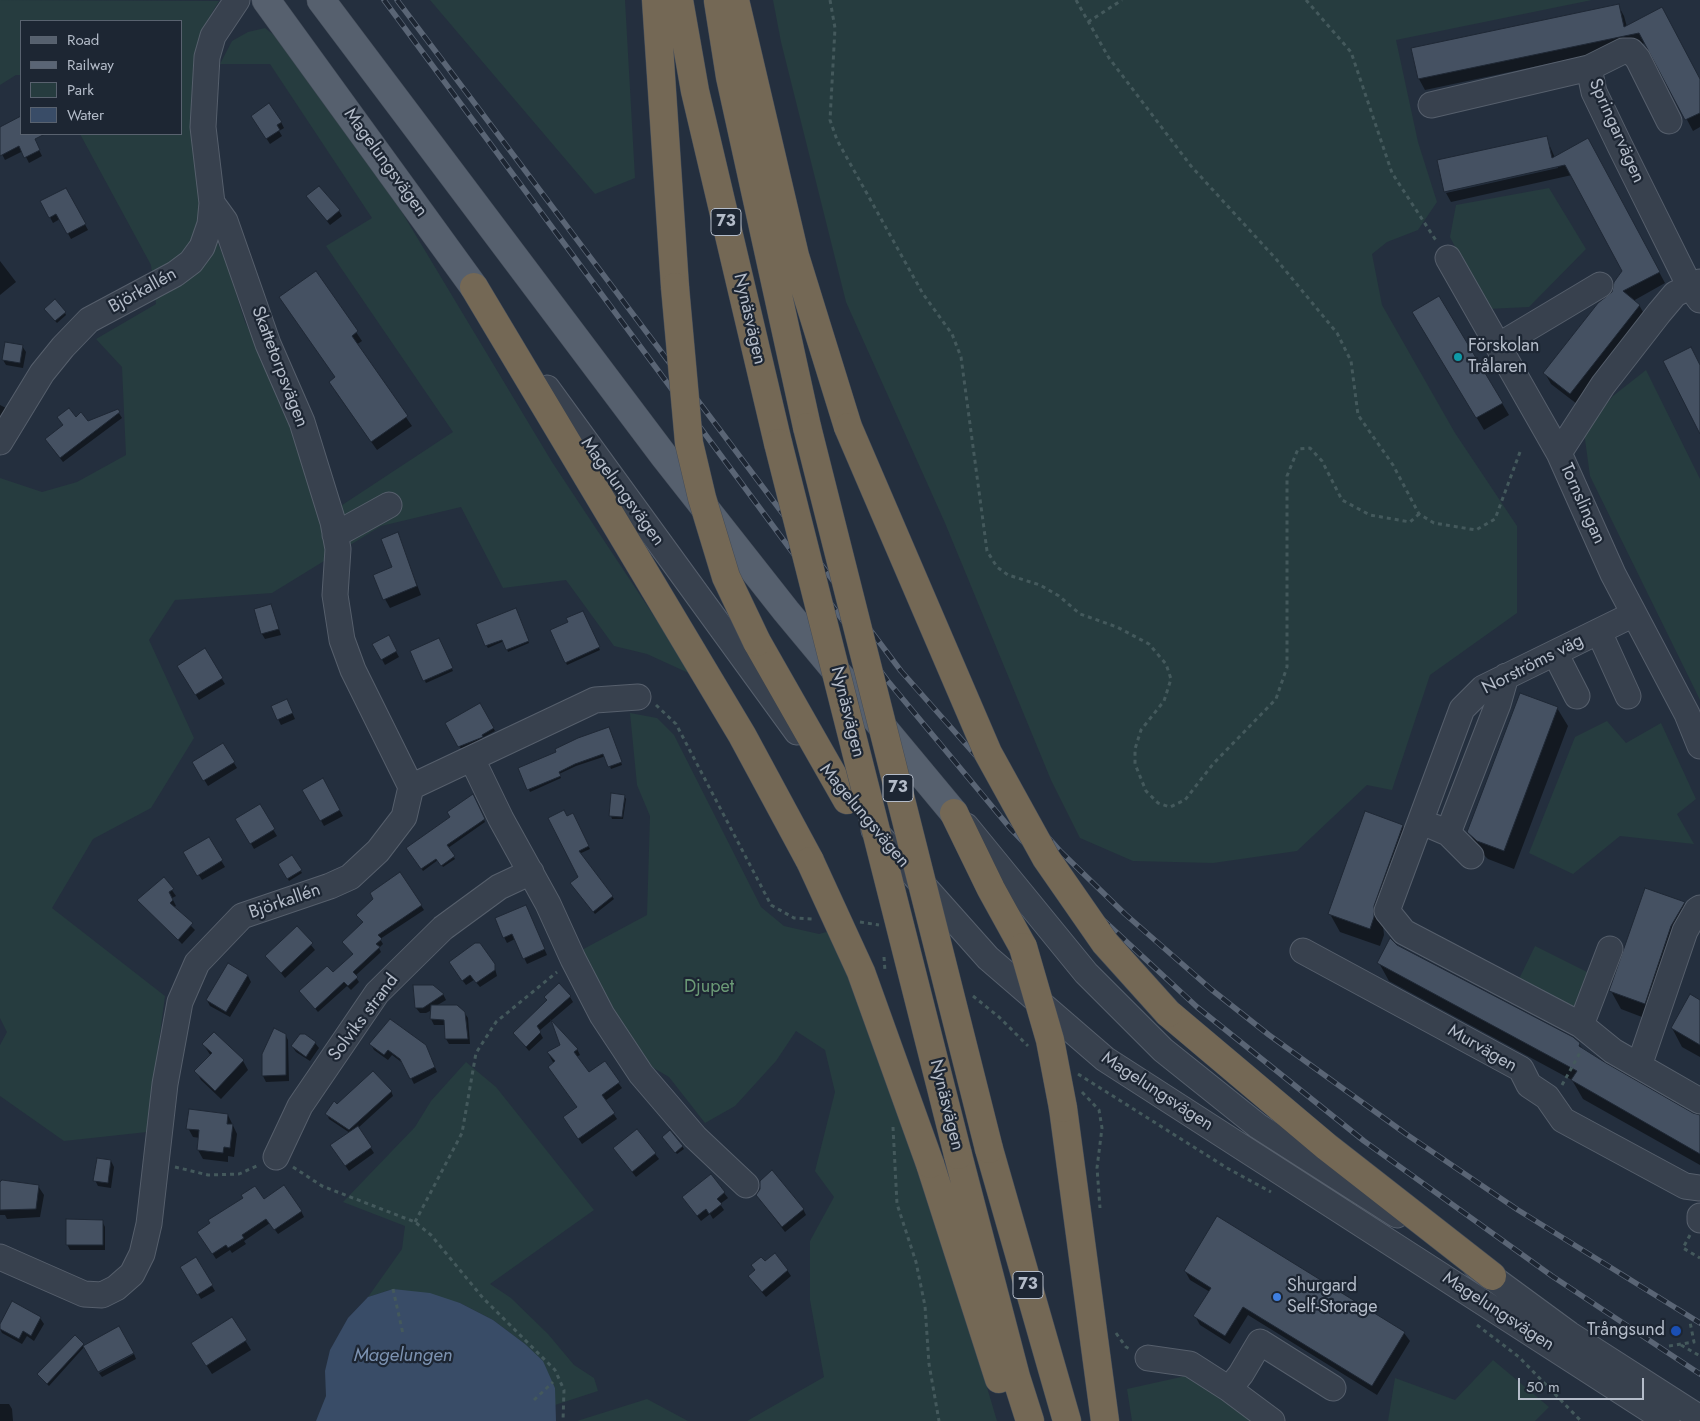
<!DOCTYPE html>
<meta charset="utf-8">
<style>
body{margin:0}
#map{position:relative;width:1700px;height:1421px;overflow:hidden;background:#242f3e;font-family:Jost,sans-serif}
canvas{display:block}
.legend{position:absolute;left:20px;top:20px;width:162px;height:115px;box-sizing:border-box;background:#1d2633;border:1px solid #59626f;margin:0;padding:6px 9px;list-style:none;font-size:15px;color:#b4bcc9}
.legend li{display:flex;align-items:center;gap:10px;height:25px}
.legend b{width:25px;border:1px solid #59626f}
.scale{position:absolute;left:1518px;top:1378px;width:126px;height:22px;box-sizing:border-box;border:2px solid #b4bcc9;border-top:0;padding-left:6px;font-size:15px;line-height:18px;white-space:nowrap;color:#b4bcc9;-webkit-text-stroke:4px #1d2633;paint-order:stroke}
</style>
<div id="map">
<canvas width="1700" height="1421"></canvas>
<ul class="legend">
<li><b style="height:6px;background:#56606e"></b>Road</li>
<li><b style="height:6px;background:#5a6575"></b>Railway</li>
<li><b style="height:14px;background:#263c3f"></b>Park</li>
<li><b style="height:14px;background:#394c67"></b>Water</li>
</ul>
<div class="scale">50 m</div>
</div>
<script>
const c = document.querySelector('canvas').getContext('2d');
c.lineJoin = 'round';
function paint(path, color) {
  c.fillStyle = color;
  c.fill(path, 'evenodd');
}
function poly(rows) {
  const path = new Path2D();
  for (const r of rows) {
    path.moveTo(r[0], r[1]);
    for (let i = 2; i < r.length; i += 2) path.lineTo(r[i], r[i + 1]);
  }
  return path;
}
function trace(path, color, width, dash) {
  c.strokeStyle = color;
  c.lineWidth = width;
  c.lineCap = dash ? 'butt' : 'round';
  c.setLineDash(dash || []);
  c.stroke(path);
}
function label(font, color, halo, rows, align = 'center') {
  c.font = font + ' Jost,sans-serif';
  c.lineWidth = 4.5;
  c.setLineDash([]);
  c.textBaseline = 'middle';
  c.strokeStyle = halo;
  c.fillStyle = color;
  for (const [text, x, y, turn = 0] of rows) {
    c.save();
    c.translate(x, y);
    c.rotate((+turn || 0) * Math.PI / 180);
    c.textAlign = isNaN(turn) ? turn : align;
    if (halo) c.strokeText(text, 0, 0);
    c.fillText(text, 0, 0);
    c.restore();
  }
}
paint(poly([
 [0,0,219,1,207,21,199,49,201,206,226,262,245,322,294,422,321,519,453,432,326,246,372,218,270,64,220,64,232,41,248,32,265,28,289,47,397,204,552,462,693,675,647,654,614,646,566,580,503,588,461,507,381,526,272,593,175,600,149,640,194,738,151,808,93,839,52,908,165,996,147,1132,64,1141,0,1096,0,1045,7,1032,0,1018,0,478,42,492,77,482,126,455,122,367,96,339,156,304,151,265,80,134,181,134,181,21,21,21,21,75,16,75,0,85],
 [430,0,625,0,635,178,595,194],
 [773,0,1592,0,1396,40,1418,142,1437,202,1418,230,1387,242,1372,254,1382,305,1455,433,1517,526,1517,613,1430,675,1392,790,1367,785,1297,851,1213,863,1133,861,1080,838,1051,780,945,523,846,302,781,42],
 [1549,188,1586,249,1529,307,1487,309,1450,237,1456,205],
 [1646,370,1700,479,1700,700,1590,476,1584,432,1613,396],
 [630,713,657,718,674,735,761,907,784,926,819,934,830,931,861,997,953,1273,997,1421,747,1421,824,1377,810,1300,810,1241,834,1197,815,1171,835,1092,825,1050,796,1031,776,1061,735,1106,705,1123,669,1077,645,1063,578,952,647,915,650,816,637,785],
 [1607,721,1626,743,1661,723,1696,799,1677,814,1694,844,1620,836,1573,874,1529,853,1575,737],
 [1535,946,1591,974,1575,1007,1519,979],
 [466,1062,496,1087,594,1210,490,1284,511,1298,548,1334,574,1365,594,1378,598,1391,555,1405,555,1388,525,1344,493,1320,460,1303,393,1289,368,1297,402,1249,405,1226,343,1202,415,1127,431,1101],
 [1493,1360,1549,1407,1535,1421,1388,1421,1395,1378,1455,1400],
 [1190,1375,1256,1421,1132,1421,1127,1389],
 [647,1399,688,1421,577,1421]
]), '#263c3f');
paint(poly([
 [393,1289,430,1293,460,1303,493,1320,525,1344,543,1361,555,1388,556,1421,316,1421,326,1396,325,1371,330,1350,348,1318,368,1297]
]), '#394c67');
paint(poly([
 [1618,5,1624,16,1627,27,1661,8,1700,81,1700,127,1693,131,1646,43,1425,90,1419,79,1413,49],
 [21,118,21,134,31,134,42,156,29,163,23,151,5,160,0,150,0,128],
 [255,121,281,122,284,128,279,131,282,136,270,144],
 [1546,137,1555,158,1594,151,1665,283,1633,301,1639,305,1646,317,1577,404,1551,384,1545,373,1613,293,1624,272,1572,175,1451,202,1446,193,1558,168,1558,165,1445,190],
 [66,189,88,230,71,239,60,219,53,223,42,202],
 [308,197,339,211,342,216,330,225],
 [0,261,16,282,0,295],
 [316,273,362,341,356,345,412,426,377,450,335,391,336,378],
 [1439,297,1509,415,1484,430,1414,312],
 [46,311,65,313,66,315,57,323],
 [22,346,26,352,23,368,6,365,3,360],
 [0,405,6,408,0,418],
 [117,410,122,418,63,462,49,444,76,418,87,422],
 [397,533,421,595,390,608,385,599,394,568],
 [271,605,281,635,265,639,262,634],
 [517,612,529,643,508,652,504,641,488,648,486,645],
 [582,612,600,650,567,665,552,631,570,623],
 [388,637,399,657,385,665,374,645],
 [438,640,453,671,426,683,411,652],
 [204,650,225,684,199,700,178,666],
 [480,705,495,731,482,738,483,740,461,749,446,723],
 [289,706,295,719,281,725,272,707],
 [1557,708,1568,726,1514,869,1488,859,1479,850,1469,832],
 [610,730,622,765,611,769,606,756,576,766,559,774,561,778,530,792,520,769],
 [223,745,237,768,208,786,194,763],
 [322,780,343,816,324,826,304,790],
 [612,795,624,796,626,799,623,819,612,819,611,816],
 [473,796,485,822,448,848,455,859,443,867,438,860,423,871,408,848,452,818],
 [259,806,277,836,254,849,237,819],
 [1366,813,1403,826,1413,844,1383,925,1384,935,1380,946,1340,932,1330,914],
 [572,815,590,849,579,854,614,899,595,914,573,886,580,877,567,818],
 [208,839,225,867,202,880,185,853],
 [292,857,302,873,289,881,279,864],
 [400,874,424,910,380,939,383,944,379,948,381,952,355,976,359,982,351,990,347,986,318,1012,301,992,333,974,354,955,343,942,364,923,358,915],
 [164,879,176,896,172,898,176,906,173,908,195,930,182,944,139,900],
 [1684,903,1694,921,1655,1022,1621,1009,1611,991],
 [528,912,547,955,527,964,515,939,507,943,504,937],
 [297,928,315,950,285,978,267,956],
 [1397,946,1579,1044,1583,1049,1692,1115,1700,1116,1700,1165,1583,1099,1572,1080,1389,981,1379,963],
 [228,965,248,976,251,982,230,1017,210,1006,207,1000],
 [494,965,497,976,480,987,474,980,466,985,453,968],
 [443,994,446,1000,436,1006,464,1012,468,1018,470,1044,449,1044,446,1039,445,1025,434,1025,431,1019,432,1010,426,1013,420,1013,416,1008],
 [570,997,573,1002,539,1031,543,1038,529,1051,514,1033],
 [1700,1001,1700,1057,1682,1047,1672,1028],
 [214,1033,243,1061,248,1070,221,1099,201,1080,196,1071,211,1056,203,1044],
 [285,1034,288,1040,289,1081,266,1082,263,1076,263,1054],
 [315,1043,319,1048,310,1061,296,1052,292,1046],
 [371,1044,429,1053,437,1072,414,1084,404,1064,392,1055,388,1060,374,1050],
 [577,1049,580,1055,576,1057,589,1074,604,1063,622,1088,605,1101,617,1119,582,1144,568,1123,578,1108,548,1053],
 [391,1091,393,1096,358,1128,374,1153,349,1171,335,1151,350,1133,329,1119,327,1114,337,1105],
 [228,1115,237,1134,234,1157,228,1156,228,1162,203,1159,198,1150,200,1138,193,1137,188,1128],
 [637,1131,659,1159,636,1177,618,1154],
 [664,1139,682,1146,684,1149,677,1154],
 [111,1161,114,1167,111,1188,98,1186,95,1180],
 [711,1176,728,1198,720,1204,724,1210,713,1219,710,1214,701,1221,687,1203],
 [0,1182,19,1182,21,1185,38,1186,44,1195,40,1217,7,1219,5,1215,0,1215],
 [757,1195,803,1209,806,1215,785,1232],
 [263,1201,301,1211,304,1217,278,1234,270,1223,244,1241,246,1244,232,1253,230,1250,216,1259,199,1232],
 [102,1221,105,1227,105,1250,70,1250,67,1244],
 [196,1259,215,1291,201,1299,182,1267],
 [765,1263,787,1270,791,1276,766,1297,753,1282,756,1271],
 [1185,1271,1404,1333,1410,1341,1377,1395,1248,1315,1230,1344,1200,1325,1195,1316,1210,1292,1190,1280],
 [13,1303,40,1318,44,1324,34,1341,27,1336,22,1344,2,1333,0,1329],
 [232,1319,251,1350,212,1374,198,1352],
 [83,1344,85,1346,49,1386,38,1375],
 [134,1354,136,1359,102,1377,99,1373],
 [0,1404,9,1404,12,1409,13,1421,0,1421]
]), '#0007');
const building = poly([
 [1619,4,1624,27,1662,7,1700,79,1700,113,1685,120,1639,33,1418,79,1411,48,1619,4],
 [269,103,282,122,277,125,280,130,266,139,251,116,269,103],
 [21,116,21,134,45,134,35,139,40,150,24,158,19,146,0,156,0,127,21,116],
 [1547,136,1552,158,1588,138,1660,272,1623,291,1640,305,1570,394,1543,373,1598,303,1612,292,1614,282,1622,271,1565,165,1444,192,1437,160,1547,136],
 [319,186,340,210,327,221,306,196,319,186],
 [66,188,86,224,67,234,56,214,49,218,40,201,66,188],
 [316,271,358,331,352,336,408,416,371,442,329,382,335,377,279,297,316,271],
 [1439,296,1503,403,1476,418,1412,312,1439,296],
 [55,299,66,312,55,321,44,309,55,299],
 [5,342,23,345,20,363,2,360,5,342],
 [1691,347,1700,365,1700,434,1663,361,1691,347],
 [69,408,76,417,81,412,88,421,118,409,120,412,60,458,45,439,63,425,57,417,69,408],
 [398,532,417,586,383,600,373,575,392,567,381,539,398,532],
 [271,604,279,629,261,634,254,609,271,604],
 [516,608,529,641,506,650,502,640,485,646,476,624,516,608],
 [583,611,600,647,565,663,550,630,568,622,566,618,583,611],
 [389,635,397,651,381,660,372,644,389,635],
 [439,638,453,668,423,681,410,651,439,638],
 [205,648,223,678,195,695,177,666,205,648],
 [1520,693,1558,707,1504,851,1477,841,1467,832,1520,693],
 [287,699,293,713,277,720,271,706,287,699],
 [480,703,494,728,482,735,483,737,458,747,445,723,480,703],
 [609,727,622,762,608,767,603,754,575,764,559,772,561,776,527,790,518,768,556,752,555,749,578,738,609,727],
 [223,743,235,762,203,781,192,762,223,743],
 [323,778,340,810,320,821,302,790,323,778],
 [611,793,625,795,622,817,609,816,611,793],
 [473,794,485,819,447,845,455,856,441,866,436,859,421,869,406,848,450,817,447,812,473,794],
 [260,804,275,829,250,844,235,819,260,804],
 [564,810,567,816,573,813,589,846,579,851,613,896,593,912,570,883,578,877,548,818,564,810],
 [1365,811,1403,825,1374,906,1374,917,1370,929,1328,914,1365,811],
 [209,837,223,860,197,876,183,852,209,837],
 [292,855,302,870,287,879,278,864,292,855],
 [400,872,422,905,378,935,382,939,376,944,380,947,353,972,358,977,348,986,344,982,315,1009,299,991,327,966,333,972,353,954,342,942,363,922,356,915,373,899,370,893,400,872],
 [164,877,174,889,169,892,173,900,170,903,193,923,178,940,137,900,164,877],
 [1645,888,1685,902,1671,926,1645,1004,1609,991,1645,888],
 [526,905,545,949,523,959,512,934,503,938,495,918,526,905],
 [297,926,313,943,281,973,265,956,297,926],
 [1390,938,1397,945,1573,1037,1580,1043,1579,1046,1606,1063,1693,1113,1700,1115,1700,1154,1571,1080,1577,1071,1377,963,1390,938],
 [475,943,480,943,495,964,495,970,476,983,470,975,462,981,449,962,475,943],
 [228,963,248,975,226,1012,206,1000,228,963],
 [559,983,571,996,537,1026,541,1032,526,1047,513,1033,547,1000,544,997,559,983],
 [413,985,433,985,444,994,423,1008,415,1008,413,985],
 [1690,994,1700,1000,1700,1045,1671,1028,1690,994],
 [431,1005,457,1005,465,1012,468,1039,445,1039,444,1020,430,1019,431,1005],
 [390,1019,426,1045,435,1067,410,1079,400,1059,388,1050,384,1055,369,1044,390,1019],
 [551,1020,578,1049,574,1052,589,1072,605,1061,620,1082,602,1095,615,1113,578,1139,563,1117,577,1107,548,1067,555,1061,547,1052,560,1045,551,1020],
 [274,1028,286,1034,286,1075,262,1076,262,1054,274,1028],
 [214,1032,244,1060,215,1091,194,1071,212,1053,202,1044,214,1032],
 [300,1034,305,1034,316,1042,306,1057,291,1046,300,1034],
 [373,1071,392,1091,349,1130,325,1114,334,1101,337,1104,373,1071],
 [189,1109,228,1114,227,1124,233,1124,230,1148,224,1147,223,1153,197,1150,199,1130,186,1129,189,1109],
 [358,1126,372,1147,345,1166,330,1145,358,1126],
 [637,1129,656,1153,632,1172,613,1148,637,1129],
 [670,1130,683,1146,675,1153,662,1137,670,1130],
 [97,1158,111,1160,108,1183,93,1181,97,1158],
 [772,1170,804,1209,782,1227,756,1195,760,1189,760,1181,772,1170],
 [711,1174,725,1192,717,1199,722,1204,709,1214,706,1209,697,1216,682,1197,711,1174],
 [2,1180,39,1185,36,1209,0,1210,0,1182,2,1180],
 [284,1185,302,1211,274,1230,266,1219,242,1235,244,1238,228,1248,226,1245,212,1254,197,1232,210,1223,208,1220,243,1198,241,1195,255,1186,264,1199,284,1185],
 [1217,1216,1405,1332,1372,1386,1243,1307,1225,1336,1193,1316,1211,1288,1184,1271,1217,1216],
 [66,1219,103,1220,103,1245,66,1245,66,1219],
 [775,1253,788,1270,762,1292,748,1276,755,1270,751,1265,761,1257,765,1261,775,1253],
 [196,1257,213,1285,197,1295,180,1267,196,1257],
 [12,1301,41,1317,31,1336,23,1331,19,1339,0,1329,0,1324,12,1301],
 [232,1317,247,1340,206,1366,191,1343,232,1317],
 [119,1326,134,1353,98,1372,83,1346,119,1326],
 [75,1335,84,1344,47,1384,37,1374,75,1335]
]);
paint(building, '#455162');
trace(building, '#1f2835', 1);
const minor = poly([
 [1589,68,1623,51,1631,51,1638,59,1669,121],
 [1431,105,1589,68,1594,92,1620,146,1689,285,1700,300],
 [212,203,225,221,268,344,302,422,333,522,338,549,335,595,342,640,353,670,411,787],
 [1448,258,1559,453,1613,574,1687,714,1700,746],
 [1498,346,1600,285],
 [547,388,797,732],
 [0,442,42,373,63,347,89,320,175,274,191,262,202,247,210,224,212,203,203,127,207,57,213,36,237,0],
 [1559,453,1603,385,1659,313,1675,294,1700,282],
 [335,535,389,505],
 [1634,614,1483,688,1462,709,1387,911,1404,932,1581,1025,1613,1051,1700,1101],
 [1599,632,1628,696],
 [1555,653,1577,696],
 [472,759,501,819,548,904,573,959,602,1015,641,1074,695,1137,746,1185],
 [411,787,595,700,638,697],
 [966,826,1086,973,1163,1050,1258,1126,1397,1215],
 [1434,827,1448,833,1471,856],
 [874,830,988,958,1105,1059,1667,1421],
 [1448,833,1498,704,1506,676],
 [1303,951,1521,1069,1529,1085,1547,1097,1563,1120,1685,1186,1700,1188],
 [1581,1025,1610,949],
 [1639,1066,1685,931,1697,910,1700,908],
 [276,1157,300,1106,377,993,443,928,499,887,531,872],
 [1700,1216,1700,1220],
 [0,1257,84,1294,102,1295,116,1288,132,1274,142,1254,149,1224,165,1084,180,1002,197,963,242,916,330,886,350,877,378,851,404,817,411,787],
 [1475,1265,1569,1334,1700,1418],
 [1148,1358,1190,1364,1229,1389,1272,1421],
 [1229,1389,1241,1374,1260,1342,1333,1388]
]);
const major = poly([
 [266,0,474,287],
 [321,0,664,456,786,611,954,813]
]);
const highway = poly([
 [656,0,675,287],
 [679,0,695,91,778,443],
 [735,0,795,256,848,427],
 [718,1,730,77,807,427],
 [474,287,742,735,810,861],
 [757,642,847,800],
 [954,813,991,889,1023,947],
 [1168,1013,1327,1147,1492,1276],
 [1063,1108,1105,1421],
 [989,1149,1067,1421],
 [958,1155,1016,1377,1030,1421],
 [930,1164,999,1379]
]);
trace(minor, '#565f6c', 27);
trace(major, '#414a57', 29);
trace(highway, '#434c59', 29);
trace(poly([
 [830,0,835,28,830,120,837,140,923,294,952,334,961,357,987,551,997,567,1008,575,1040,585,1059,596,1080,614,1117,627,1149,644,1166,664,1171,679,1164,701,1141,730,1135,749,1135,764,1146,791,1158,803,1170,807,1185,800,1213,764,1276,699,1287,667,1287,476,1298,449,1310,448,1322,461,1342,500,1370,515,1410,522,1419,514],
 [1076,0,1109,58,1191,166,1276,259,1337,333,1351,361,1358,415,1393,465,1419,514,1434,523,1476,530,1495,519,1520,452],
 [1306,0,1351,52,1392,173,1437,242],
 [1088,22,1122,0],
 [656,705,676,724,771,905,794,918,814,919],
 [860,922,879,925],
 [884,957,885,971],
 [973,996,999,1017,1028,1046],
 [1078,1074,1227,1168,1271,1192],
 [1562,1085,1581,1051],
 [1082,1092,1099,1110,1102,1128,1097,1168,1100,1208],
 [893,1127,897,1204,916,1262,925,1306,929,1364,939,1421],
 [175,1167,208,1175,239,1174,259,1165],
 [293,1167,322,1186,415,1222,431,1235,483,1298,555,1370,564,1390,563,1421],
 [415,1222,462,1133,476,1053,496,1022,557,972],
 [1690,1235,1683,1248,1700,1258],
 [393,1289,403,1334],
 [1477,1325,1519,1357,1581,1421],
 [1116,1333,1126,1347,1132,1350],
 [1681,1345,1700,1356],
 [1669,1346,1694,1342,1690,1322],
 [534,1400,553,1382]
]), '#44595c', 3, [4, 4]);
trace(minor, '#38414e', 25);
trace(major, '#56606e', 28);
trace(highway, '#746855', 28);
const rail = poly([
 [384,0,887,680,1010,828,1059,879,1197,1007,1364,1141,1552,1276,1700,1374],
 [397,0,901,671,1061,852,1125,914,1212,990,1269,1035,1406,1134,1518,1210,1700,1323]
]);
trace(rail, '#5a6575', 5.5);
trace(rail, '#1d2633', 4, [11]);
const highwayBridge = poly([
 [675,287,689,443,702,498,726,577,757,642],
 [807,427,989,1149],
 [848,427,988,753,1046,858,1105,943,1168,1013],
 [778,443,958,1155],
 [810,861,861,972,930,1164],
 [1023,947,1050,1040,1063,1108]
]);
trace(highwayBridge, '#434c59', 29, []);
trace(highwayBridge, '#746855', 28);
for (const [x, y, r, color] of [
 [1458,357,5,"#0f9aa8"],
 [1277,1297,5,"#3f7fe0"],
 [1676,1331,6,"#1a4fb4"]
]) {
  const dot = new Path2D();
  dot.arc(x, y, r, 0, 2 * Math.PI);
  c.fillStyle = color;
  c.fill(dot);
  trace(dot, '#1d2633', 2);
}
for (const [x, y, w] of [
 [726,222,30],
 [898,788,30],
 [1028,1285,30]
]) {
  const box = new Path2D();
  box.roundRect(x - w / 2, y - 13.5, w, 27, 4);
  c.fillStyle = '#1d2633';
  c.fill(box);
  trace(box, '#b4bcc9', 1);
}
label('bold 16px', '#b4bcc9', null, [
 ["73",726,222],
 ["73",898,788],
 ["73",1028,1285]
]);
label('18px', '#b4bcc9', '#1d2633', [
 ["Springarvägen",1616,131,66],
 ["Magelungsvägen",385,163,54],
 ["Björkallén",143,291,-29],
 ["Nynäsvägen",749,319,77],
 ["Skattetorpsvägen",279,367,69],
 ["Magelungsvägen",622,492,54],
 ["Tornslingan",1582,504,66],
 ["Norströms väg",1533,665,-27],
 ["Nynäsvägen",847,712,76],
 ["Magelungsvägen",864,816,50],
 ["Björkallén",285,902,-19],
 ["Solviks strand",364,1018,-53],
 ["Murvägen",1482,1049,30],
 ["Magelungsvägen",1157,1092,33],
 ["Nynäsvägen",946,1105,76],
 ["Magelungsvägen",1498,1312,33]
]);
label('18px', '#b4bcc9', '#1d2633', [
 ["Förskolan",1468,347],
 ["Trålaren",1468,368],
 ["Shurgard",1287,1287],
 ["Self-Storage",1287,1308],
 ["Trångsund",1665,1331,"right"]
], 'left');
label('18px', '#6b9a76', '#1d2633', [
 ["Djupet",709,988]
]);
label('italic 19px', '#7c92b1', '#1d2633', [
 ["Magelungen",403,1356]
]);
</script>
